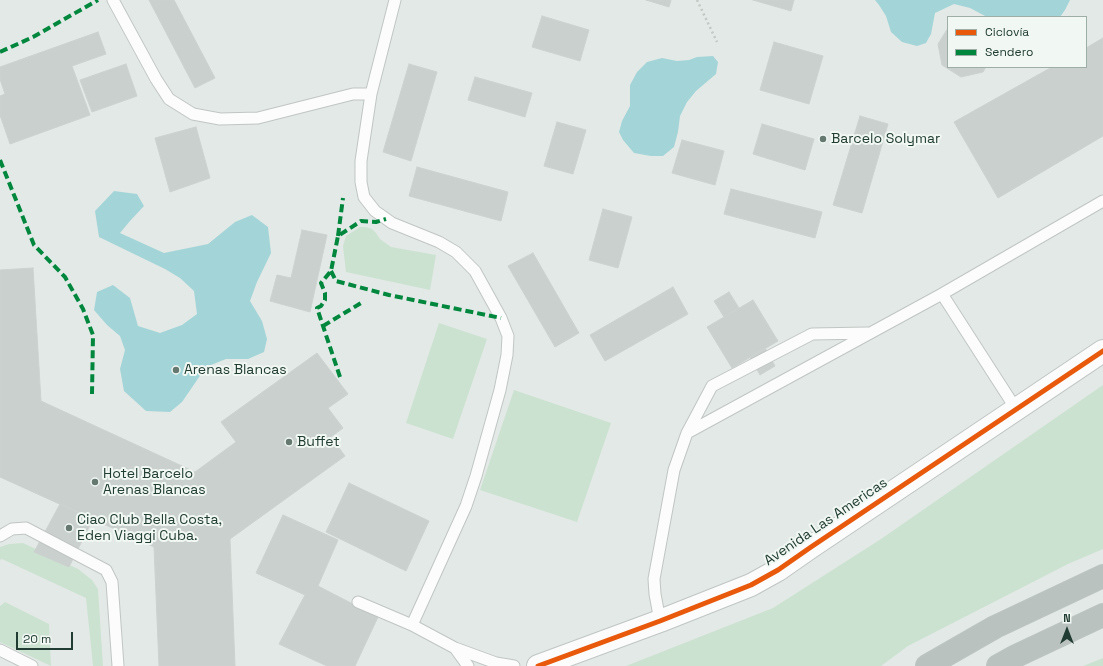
<!DOCTYPE html>
<meta charset="utf-8">
<style>
body{margin:0}
#map{position:relative;width:1103px;height:666px;overflow:hidden;background:#e3e9e6;font-family:"Space Grotesk",sans-serif}
canvas{display:block}
.legend{position:absolute;left:947px;top:16px;width:140px;height:52px;box-sizing:border-box;background:#f1f8f4;border:1px solid #9eada6;margin:0;padding:5px 7px;list-style:none;font-size:12px;color:#213c32}
.legend li{display:flex;align-items:center;gap:8px;height:20px}
.legend b{width:20px;border:1px solid #9eada6}
.north{position:absolute;left:1047px;top:610px;width:40px;height:40px;-webkit-text-stroke:3px #f1f8f4;paint-order:stroke;rotate:0deg;font-size:11px;font-weight:700;line-height:16px;text-align:center;color:#213c32}
.north::after{content:'';display:block;margin:auto;width:14px;height:18px;background:#213c32;clip-path:polygon(50% 0,100% 100%,50% 72%,0 100%)}
.scale{position:absolute;left:16px;top:632px;width:57px;height:18px;box-sizing:border-box;border:2px solid #213c32;border-top:0;padding-left:5px;font-size:12px;line-height:14px;white-space:nowrap;color:#213c32;-webkit-text-stroke:3px #f1f8f4;paint-order:stroke}
</style>
<div id="map">
<canvas width="1103" height="666"></canvas>
<ul class="legend">
<li><b style="height:5px;background:#e8590c"></b>Ciclovía</li>
<li><b style="height:5px;background:#00873e"></b>Sendero</li>
</ul>
<div class="north">N</div>
<div class="scale">20 m</div>
</div>
<script>
const c = document.querySelector('canvas').getContext('2d');
c.lineJoin = 'round';
function paint(path, color) {
  c.fillStyle = color;
  c.fill(path, 'evenodd');
}
function poly(rows) {
  const path = new Path2D();
  for (const r of rows) {
    path.moveTo(r[0], r[1]);
    for (let i = 2; i < r.length; i += 2) path.lineTo(r[i], r[i + 1]);
  }
  return path;
}
function trace(path, color, width, dash) {
  c.strokeStyle = color;
  c.lineWidth = width;
  c.lineCap = dash ? 'butt' : 'round';
  c.setLineDash(dash || []);
  c.stroke(path);
}
function label(font, color, halo, rows, align = 'center') {
  c.font = font + ' "Space Grotesk",sans-serif';
  c.lineWidth = 4;
  c.setLineDash([]);
  c.textBaseline = 'middle';
  c.strokeStyle = halo;
  c.fillStyle = color;
  for (const [text, x, y, turn = 0] of rows) {
    c.save();
    c.translate(x, y);
    c.rotate((+turn || 0) * Math.PI / 180);
    c.textAlign = isNaN(turn) ? turn : align;
    if (halo) c.strokeText(text, 0, 0);
    c.fillText(text, 0, 0);
    c.restore();
  }
}
paint(poly([
 [360,227,366,227,372,229,376,233,380,239,391,247,436,255,430,290,346,272,343,246,346,236],
 [439,323,487,339,453,439,406,423],
 [1103,385,1103,549,1068,564,908,646,881,666,626,666,773,608,881,539],
 [514,390,611,423,577,522,480,490],
 [23,543,78,569,92,580,98,589,103,666,93,666,86,598,2,559,0,560,0,547,9,544],
 [5,602,49,624,51,666,0,642,0,606],
 [1103,658,1103,666,1083,666]
]), '#cce2d1');
paint(poly([
 [875,0,1070,0,1065,10,1060,17,987,17,970,8,954,4,935,13,931,34,926,43,917,46,902,42,891,32,886,16,879,5],
 [713,56,718,62,716,74,696,91,687,102,680,116,678,132,674,147,663,156,651,156,634,153,623,140,619,132,622,121,630,106,630,85,637,72,647,62,662,58,677,61,689,60,697,57],
 [114,191,137,194,144,206,130,221,120,233,164,253,208,244,235,222,252,215,268,227,271,253,257,282,250,301,262,321,267,339,264,352,248,359,226,359,206,367,182,402,170,412,146,411,124,391,120,369,125,350,120,336,107,325,94,310,97,292,113,285,130,298,138,326,160,333,182,325,197,314,194,291,180,278,165,269,99,237,95,211]
]), '#a3d5d8');
const building = poly([
 [149,0,174,0,215,78,195,88,149,0],
 [646,0,671,0,669,7,646,0],
 [753,0,794,0,791,11,753,0],
 [542,16,589,30,580,61,532,47,542,16],
 [948,28,948,67,986,67,983,72,961,77,942,65,938,44,948,28],
 [98,32,106,54,72,66,90,115,10,144,0,115,0,96,5,94,0,79,0,67,98,32],
 [1103,38,1103,136,998,198,954,122,1052,67,1086,67,1086,48,1103,38],
 [774,42,823,56,809,104,760,90,774,42],
 [126,64,137,96,92,112,80,80,126,64],
 [409,64,437,72,411,161,383,152,409,64],
 [475,77,532,93,525,117,468,100,475,77],
 [860,116,888,124,862,213,833,205,860,116],
 [557,122,586,130,573,174,544,166,557,122],
 [762,124,814,139,805,170,753,154,762,124],
 [196,127,210,178,170,192,155,138,196,127],
 [682,140,724,151,715,185,672,173,682,140],
 [417,167,508,192,501,221,409,196,417,167],
 [731,189,822,212,815,238,724,214,731,189],
 [603,209,632,217,618,268,589,260,603,209],
 [302,230,327,235,310,312,270,301,277,275,291,278,302,230],
 [533,253,579,333,555,347,508,266,533,253],
 [33,268,41,401,195,472,236,442,221,422,317,353,348,394,328,408,343,428,331,437,345,456,230,539,235,666,159,666,154,547,0,477,0,270,33,268],
 [673,287,688,314,605,361,590,335,673,287],
 [729,292,739,308,724,317,714,301,729,292],
 [753,300,778,341,732,368,707,327,753,300],
 [765,348,775,366,760,375,750,357,765,348],
 [349,483,429,521,406,571,326,532,349,483],
 [60,504,93,519,69,567,34,552,60,504],
 [283,515,338,540,318,586,378,617,355,666,327,666,279,644,305,595,256,573,283,515]
]);
paint(building, '#cad0cd');
trace(building, '#ccd2cf', 1);
const lane = poly([
 [113,0,156,79,169,99,193,114,220,119,258,118,353,94,371,94],
 [395,0,371,94,361,161,361,182,364,197,375,211,392,223,439,242,456,252,475,271,501,318,508,336,507,355,500,390,476,476,466,506,412,625],
 [942,294,1016,409],
 [687,433,712,386,812,334,868,333],
 [0,536,12,529,26,528,106,570,112,582,118,666],
 [358,602,412,625,455,648,468,666],
 [660,621,655,594,654,579,674,470,687,433,942,294,1103,201],
 [455,648,496,663,514,666],
 [0,650,32,666]
]);
const secondary = poly([
 [538,666,660,621,751,585,778,570,811,547,1103,351]
]);
const highway = poly([
 [927,666,995,627,1103,576],
 [998,666,1016,656,1103,615]
]);
trace(lane, '#c0c6c3', 13);
trace(secondary, '#bfc6c3', 24);
trace(highway, '#bcc5c2', 24);
trace(poly([
 [697,0,717,42]
]), '#c0c9c4', 2.5, [2, 3]);
trace(lane, '#fbfcfb', 11);
trace(secondary, '#fbfcfb', 22);
trace(highway, '#bac2c0', 22);
trace(poly([
 [0,52,33,37,98,0],
 [0,160,34,245,65,277,83,309,93,335,92,394],
 [338,236,343,198],
 [331,271,336,281,389,295,501,318],
 [323,326,361,303],
 [340,377,317,308,321,306,325,300,325,293,321,283,331,271,338,236,361,221,376,222,386,219]
]), '#00873e', 4, [8, 4]);
trace(poly([
 [538,666,660,621,751,585,778,570,811,547,1103,351]
]), '#e8590c', 5);
for (const [x, y, r, color] of [
 [823,139,4,"#657971"],
 [176,370,4,"#657971"],
 [289,442,4,"#657971"],
 [95,482,4,"#657971"],
 [69,528,4,"#657971"]
]) {
  const dot = new Path2D();
  dot.arc(x, y, r, 0, 2 * Math.PI);
  c.fillStyle = color;
  c.fill(dot);
  trace(dot, '#f1f8f4', 1.5);
}
label('14px', '#213c32', '#f1f8f4', [
 ["Barcelo Solymar",831,139],
 ["Arenas Blancas",184,370],
 ["Buffet",297,442],
 ["Hotel Barcelo",103,474],
 ["Arenas Blancas",103,490],
 ["Ciao Club Bella Costa,",77,520],
 ["Eden Viaggi Cuba.",77,536]
], 'left');
label('14px', '#213c32', '#f1f8f4', [
 ["Avenida Las Americas",826,522,-34]
]);
</script>
